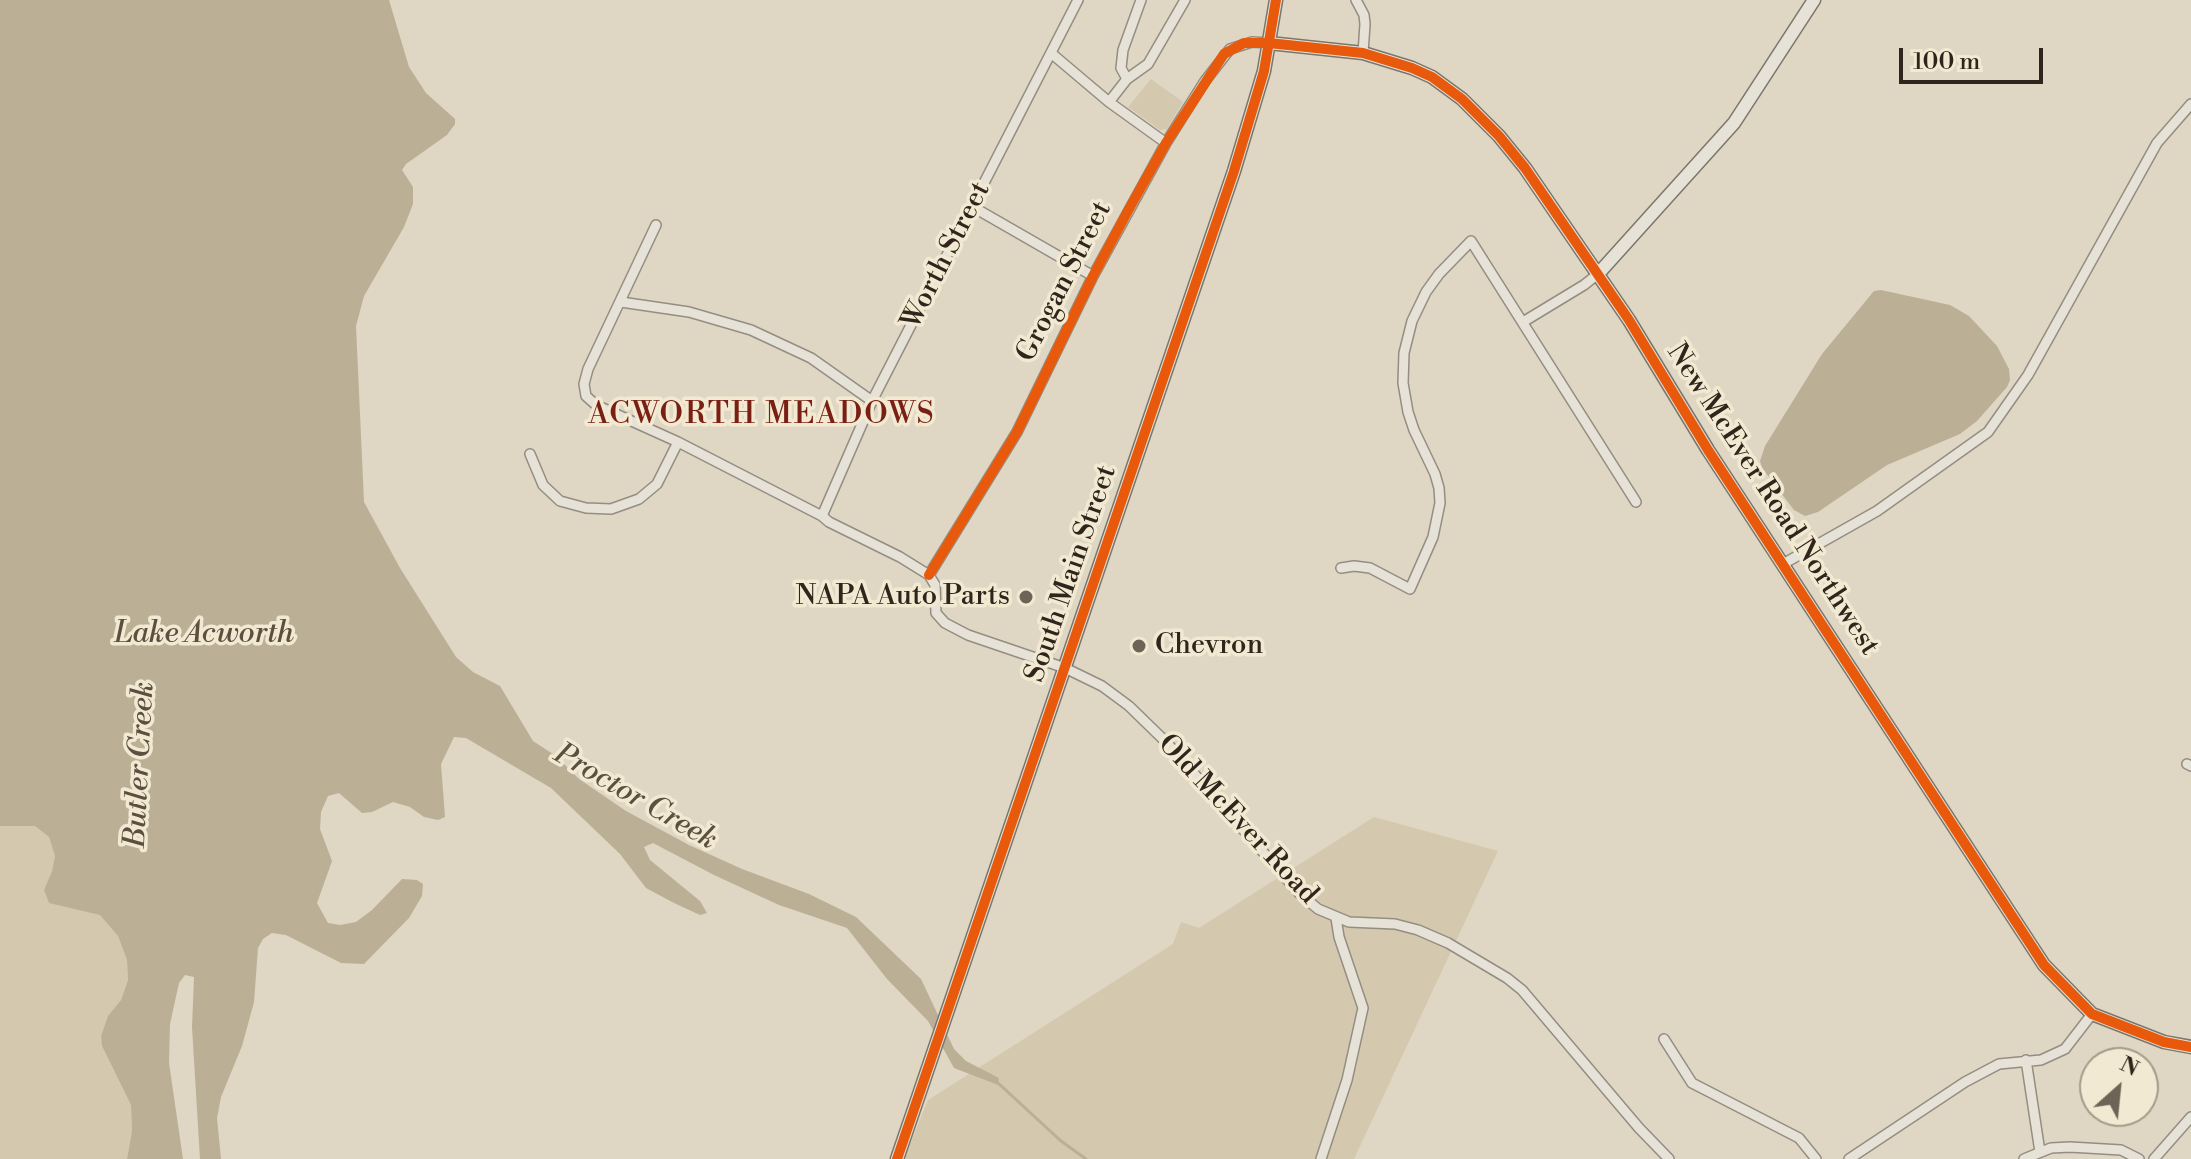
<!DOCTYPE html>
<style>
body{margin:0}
#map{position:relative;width:2191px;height:1159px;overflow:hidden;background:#dfd7c3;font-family:"Libre Bodoni",serif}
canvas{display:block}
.north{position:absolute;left:2079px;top:1047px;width:80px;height:80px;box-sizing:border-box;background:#f1e9d1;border:2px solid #a49a89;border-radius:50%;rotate:27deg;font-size:22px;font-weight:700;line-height:32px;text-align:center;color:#31241c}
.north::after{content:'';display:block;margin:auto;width:28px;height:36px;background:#6e6356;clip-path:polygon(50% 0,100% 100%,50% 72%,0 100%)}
.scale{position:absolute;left:1899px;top:48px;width:144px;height:36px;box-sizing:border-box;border:4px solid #31241c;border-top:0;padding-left:10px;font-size:24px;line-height:28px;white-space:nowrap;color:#31241c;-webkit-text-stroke:6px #f1e9d1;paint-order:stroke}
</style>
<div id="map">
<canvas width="2191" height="1159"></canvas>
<div class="north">N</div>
<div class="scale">100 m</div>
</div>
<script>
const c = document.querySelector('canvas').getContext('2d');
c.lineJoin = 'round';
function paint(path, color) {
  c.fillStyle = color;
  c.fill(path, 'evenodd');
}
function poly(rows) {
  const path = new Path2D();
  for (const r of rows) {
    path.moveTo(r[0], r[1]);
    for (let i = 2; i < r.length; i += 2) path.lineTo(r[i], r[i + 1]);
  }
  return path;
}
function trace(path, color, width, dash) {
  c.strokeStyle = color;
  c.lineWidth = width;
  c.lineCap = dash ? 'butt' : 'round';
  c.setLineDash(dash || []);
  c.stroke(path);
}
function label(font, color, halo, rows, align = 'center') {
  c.font = font + ' "Libre Bodoni",serif';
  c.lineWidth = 7;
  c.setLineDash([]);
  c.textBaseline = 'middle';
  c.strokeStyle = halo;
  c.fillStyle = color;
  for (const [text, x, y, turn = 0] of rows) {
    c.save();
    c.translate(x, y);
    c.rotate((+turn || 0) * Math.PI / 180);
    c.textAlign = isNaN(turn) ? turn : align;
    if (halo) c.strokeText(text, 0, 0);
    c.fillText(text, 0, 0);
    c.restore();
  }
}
paint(poly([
 [1151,79,1183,102,1167,129,1160,130,1128,107],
 [1374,817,1498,851,1354,1159,904,1159,928,1100,1173,944,1181,922,1199,928],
 [10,825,35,826,49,837,55,855,52,871,44,890,84,910,101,915,118,936,127,960,128,980,121,1000,108,1017,101,1036,102,1046,131,1105,132,1131,127,1159,0,1159,0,826]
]), '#d4c9ae');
paint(poly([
 [0,0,389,0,409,67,426,93,455,119,455,124,447,135,406,164,402,170,413,187,413,204,404,227,364,296,356,326,364,502,400,568,456,657,473,672,500,686,533,741,556,756,579,779,626,811,689,845,742,869,809,894,856,917,921,979,954,1049,966,1061,999,1078,998,1085,954,1068,928,1021,887,979,847,928,779,905,714,875,653,843,644,847,650,860,700,901,707,913,700,915,674,903,646,888,620,854,551,788,466,738,454,737,441,764,445,817,438,820,424,817,410,807,393,802,372,812,362,813,339,793,328,796,321,812,320,829,332,861,317,903,328,923,340,925,356,922,372,910,402,879,417,880,423,884,422,896,409,918,364,964,341,963,286,935,272,933,263,939,258,948,254,1002,242,1046,221,1097,217,1118,221,1159,200,1159,192,1027,194,977,185,975,179,983,170,1024,169,1063,183,1159,127,1159,132,1131,131,1105,102,1046,101,1036,108,1016,121,1000,128,980,127,960,118,936,100,915,49,903,44,890,52,871,55,856,49,837,35,826,0,826],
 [1881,290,1950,305,1969,316,1997,346,2009,369,2010,380,2007,387,1977,421,1960,434,1887,465,1818,512,1805,516,1794,510,1762,468,1760,461,1765,446,1822,354,1874,291]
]), '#bbaf96');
trace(poly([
 [998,1083,1061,1141,1086,1159]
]), '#bbaf96', 3);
const street = poly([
 [1141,0,1123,50,1121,68,1127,79,1148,64,1185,0],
 [1356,0,1364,15,1365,24,1363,53],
 [1051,53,1109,102,1166,143],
 [1109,102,1127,79],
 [973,207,1093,276],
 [656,225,588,369,584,384,586,396,596,405,678,442,822,516,829,522,900,557,929,575,935,585,936,613,945,623,968,635,1065,668,1102,686,1129,706,1167,743,1299,893,1318,909,1349,922,1395,924,1418,930,1448,943,1507,978,1522,990,1639,1128,1669,1159],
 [621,302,689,312,751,330,811,358,872,401],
 [1523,322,1584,285,1598,274],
 [530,454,543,485,560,501,586,508,611,509,639,499,657,484,678,442],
 [822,516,872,401,1078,0],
 [1783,564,1877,511,1988,432,2028,375,2157,143,2191,104],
 [1341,568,1354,566,1370,568,1410,589,1433,537,1440,503,1439,488,1435,474,1414,430,1408,412,1403,383,1404,353,1412,321,1426,292,1439,274,1471,241,1636,502],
 [929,575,1017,432,1093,276,1166,143,1205,81,1230,49,1252,42,1269,43],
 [2187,764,2191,766],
 [1664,1039,1692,1083,1799,1138,1816,1159],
 [2026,1060,2040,1152],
 [1321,1159,1347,1080,1363,1008,1339,937,1336,918],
 [1849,1159,1965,1082,1999,1064,2041,1060,2065,1049,2092,1014],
 [2024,1159,2051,1148,2070,1147,2121,1150,2139,1159],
 [2154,1159,2191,1117]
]);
const secondary = poly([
 [1269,43,1363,53,1412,68,1432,77,1462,99,1499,136,1525,168,1629,320,1708,450,2044,965,2092,1014,2164,1042,2191,1047],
 [1598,274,1734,123,1814,0],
 [897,1159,1234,171,1264,71,1276,0]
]);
trace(street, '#948d82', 12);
trace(secondary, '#7b766b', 15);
trace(street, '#e6e2d7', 9);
trace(secondary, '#e6e2d7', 12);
trace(poly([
 [929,575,1017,432,1093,276,1129,209,1166,143,1224,54,1244,43,1269,43,1363,53,1412,68,1432,77,1462,99,1499,136,1525,168,1629,320,1708,450,2044,965,2092,1014,2164,1042,2191,1047],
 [897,1159,1234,171,1264,71,1276,0]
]), '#e8590c', 10);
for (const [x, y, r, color] of [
 [1026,597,8,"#6e6356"],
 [1139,646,8,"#6e6356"]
]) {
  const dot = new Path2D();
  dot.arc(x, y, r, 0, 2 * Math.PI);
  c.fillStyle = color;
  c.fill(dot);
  trace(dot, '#f1e9d1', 3);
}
label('28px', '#31241c', '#f1e9d1', [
 ["Worth Street",947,256,-63],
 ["Grogan Street",1065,282,-63],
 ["New McEver Road Northwest",1772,500,57],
 ["South Main Street",1072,574,-71],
 ["Old McEver Road",1237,820,47]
]);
label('28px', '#31241c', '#f1e9d1', [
 ["NAPA Auto Parts",1010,597],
 ["Chevron",1155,646,"left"]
], 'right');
c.letterSpacing = '2px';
label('30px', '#7a1f14', '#f1e9d1', [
 ["ACWORTH MEADOWS",762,416]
]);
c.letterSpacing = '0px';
label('italic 30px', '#5c4f40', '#f1e9d1', [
 ["Lake Acworth",204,635],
 ["Butler Creek",141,765,-87],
 ["Proctor Creek",635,798,30]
]);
</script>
